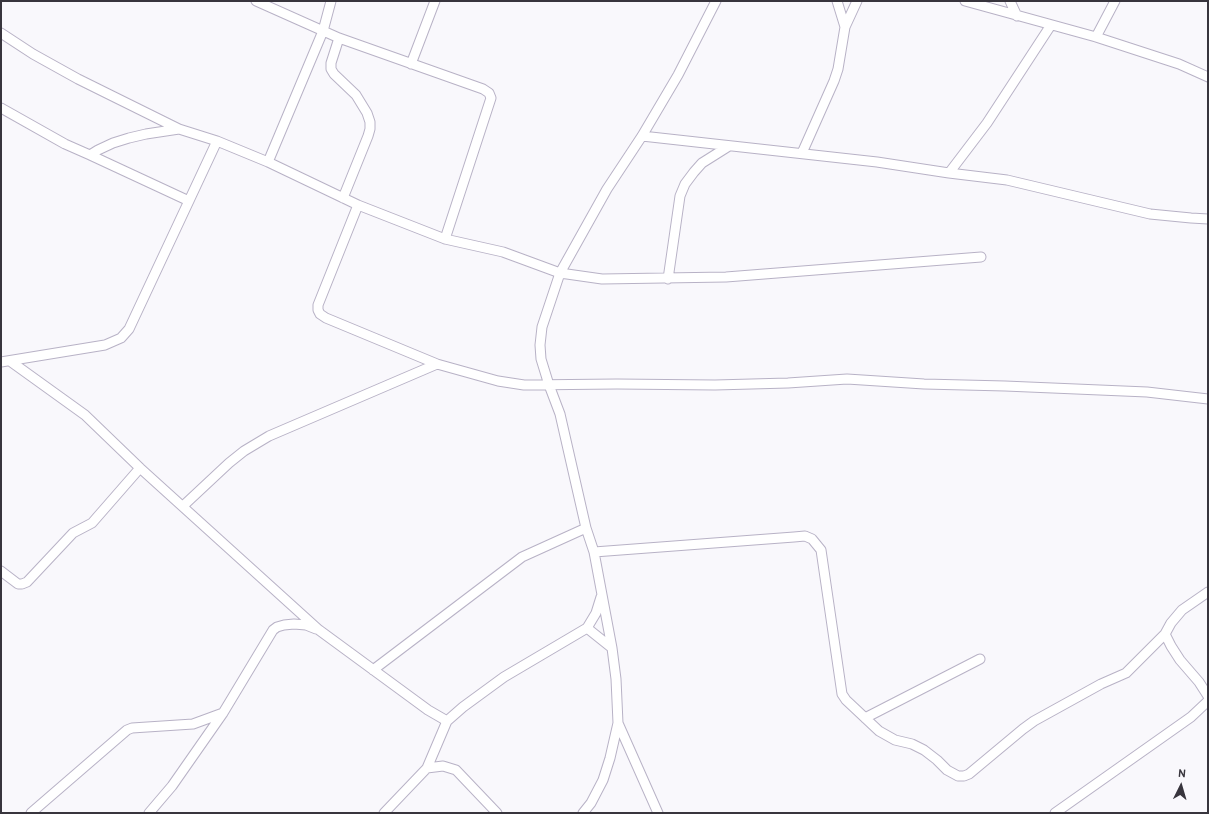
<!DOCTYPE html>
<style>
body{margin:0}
#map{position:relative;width:1209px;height:814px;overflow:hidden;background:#f9f8fc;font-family:Overpass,sans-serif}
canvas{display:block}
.frame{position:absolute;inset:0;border:2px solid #38353d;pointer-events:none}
.north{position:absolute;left:1161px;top:766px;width:40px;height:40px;-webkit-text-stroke:3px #f9f8fc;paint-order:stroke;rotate:5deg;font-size:11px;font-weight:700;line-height:16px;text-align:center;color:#38353d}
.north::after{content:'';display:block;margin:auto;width:14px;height:18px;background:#38353d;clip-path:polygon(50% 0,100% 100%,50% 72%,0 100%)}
</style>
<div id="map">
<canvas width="1209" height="814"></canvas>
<div class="frame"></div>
<div class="north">N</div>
</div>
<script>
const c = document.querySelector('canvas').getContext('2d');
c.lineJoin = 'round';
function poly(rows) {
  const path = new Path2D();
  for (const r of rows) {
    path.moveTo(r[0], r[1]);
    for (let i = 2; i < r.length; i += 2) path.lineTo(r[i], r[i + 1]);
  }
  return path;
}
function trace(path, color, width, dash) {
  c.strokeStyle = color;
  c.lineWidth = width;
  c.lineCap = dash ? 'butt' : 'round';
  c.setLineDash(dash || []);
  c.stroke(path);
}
const street = poly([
 [256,1,339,38,483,89,489,93,491,98,445,239],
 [837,1,845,27],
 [965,1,1096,37,1179,64,1208,77],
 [1010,1,1017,16],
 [1,33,33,54,78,79,179,129],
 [1096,37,1115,1],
 [339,38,331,63,331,69,334,74,356,95,367,113,370,122,370,129,368,136,343,198],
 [411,64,435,1],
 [1,108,65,144,90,155,98,150,113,143,129,138,146,134,179,129,217,141,268,162,358,205,445,239,503,252,560,273,602,279,726,277,981,257],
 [642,136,877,162,949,173,1007,180,1150,214,1191,218,1208,219],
 [802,153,834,81,838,69,845,27,857,1],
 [90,155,189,201],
 [268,162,323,31,331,1],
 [949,173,987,123,1051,25],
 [358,205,318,305,318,310,320,314,326,318,437,364,498,381,524,385,617,384,715,385,788,383,847,379,924,384,1005,386,1147,392,1208,399],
 [668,279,680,196,685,184,694,172,702,163,729,146],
 [10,361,85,415,140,468,319,630,428,710,447,721],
 [1,362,105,345,121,338,129,329,217,141],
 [183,506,229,463,244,451,269,436,437,364],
 [594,552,794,537,805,536,812,539,821,550,842,694,846,700,879,731,895,740,912,744,924,750,937,760,947,770,958,776,964,776,969,774,1023,729,1034,721,1101,684,1126,673,1165,634],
 [1,571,18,584,22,584,27,582,73,533,92,523,140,468],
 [1208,592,1182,610,1171,623,1165,634,1171,646,1180,660,1199,682,1208,696],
 [587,628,612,648],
 [373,670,522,557,586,528],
 [865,718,980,659],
 [618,723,658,813],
 [427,768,443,766,456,770,497,813],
 [31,813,127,730,132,728,193,724,223,713],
 [149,813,172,786,223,713,273,630,277,627,284,625,294,624,306,625,316,629],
 [384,813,427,768,447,721,463,707,504,677,587,628,596,613,601,597],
 [583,813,591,803,603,780,610,758,618,723,616,679,612,648,594,552,586,528,560,414,549,385,541,359,540,345,542,327,560,273,607,189,642,136,678,75,716,1],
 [1055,813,1191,717,1208,701]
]);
trace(street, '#b8b2c6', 11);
trace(street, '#fff', 9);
</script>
